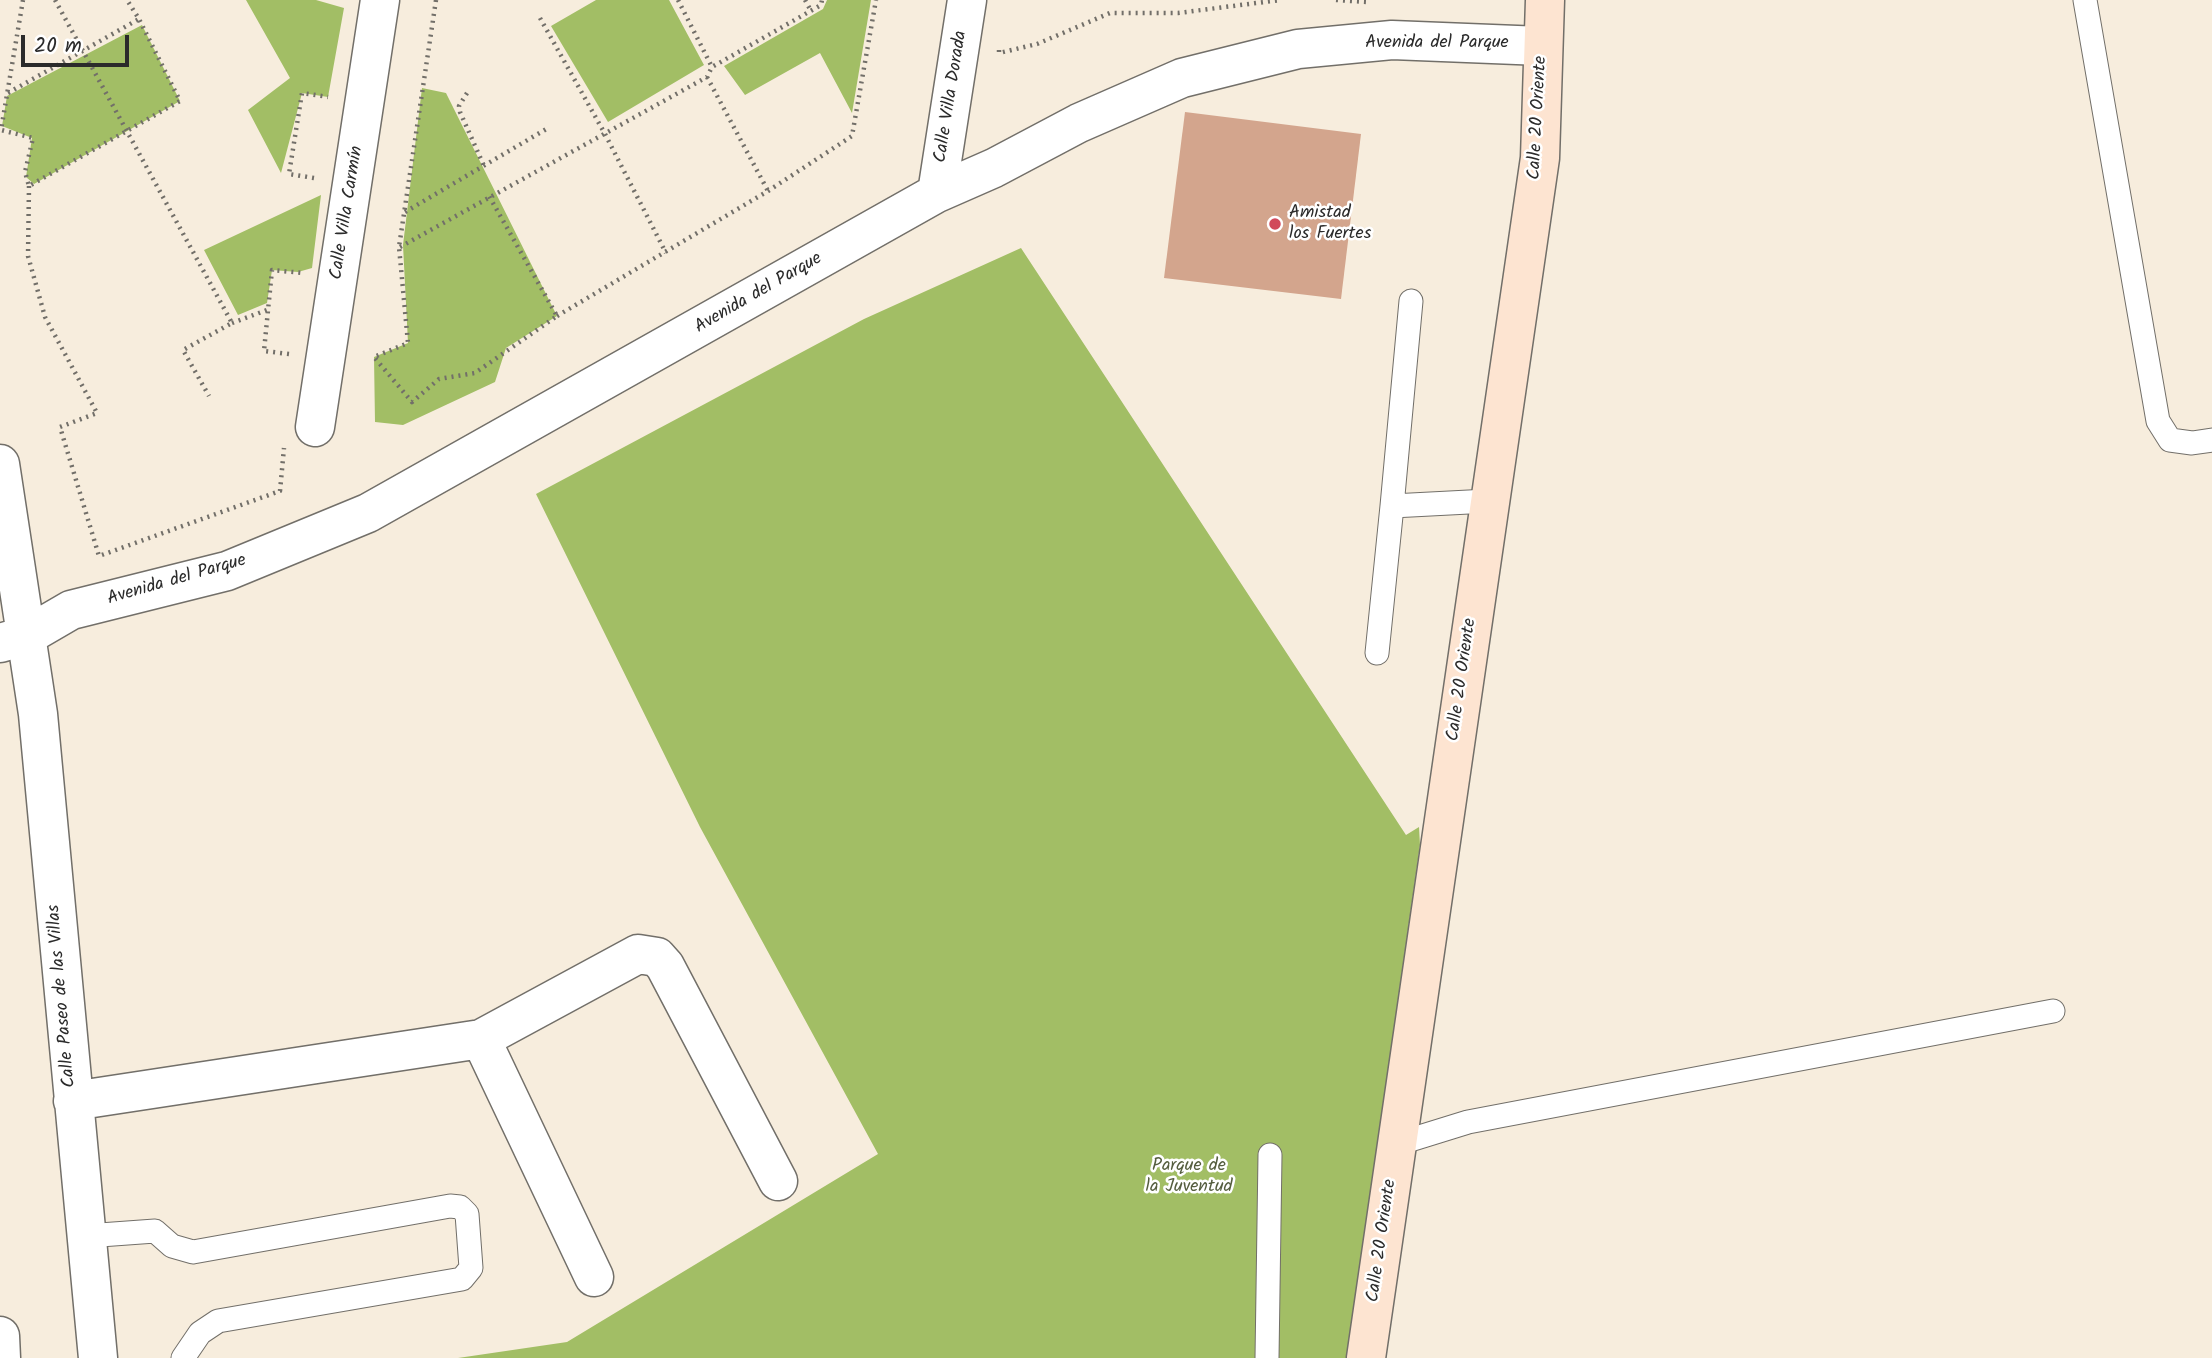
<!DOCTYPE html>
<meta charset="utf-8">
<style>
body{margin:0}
#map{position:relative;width:2212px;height:1358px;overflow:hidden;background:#f7eddd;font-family:Kalam,sans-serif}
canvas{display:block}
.scale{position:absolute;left:21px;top:35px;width:108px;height:32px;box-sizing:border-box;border:4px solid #2b2b2b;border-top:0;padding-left:9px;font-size:21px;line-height:24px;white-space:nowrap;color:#2b2b2b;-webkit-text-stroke:5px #fff;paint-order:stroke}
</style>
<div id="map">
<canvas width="2212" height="1358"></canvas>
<div class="scale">20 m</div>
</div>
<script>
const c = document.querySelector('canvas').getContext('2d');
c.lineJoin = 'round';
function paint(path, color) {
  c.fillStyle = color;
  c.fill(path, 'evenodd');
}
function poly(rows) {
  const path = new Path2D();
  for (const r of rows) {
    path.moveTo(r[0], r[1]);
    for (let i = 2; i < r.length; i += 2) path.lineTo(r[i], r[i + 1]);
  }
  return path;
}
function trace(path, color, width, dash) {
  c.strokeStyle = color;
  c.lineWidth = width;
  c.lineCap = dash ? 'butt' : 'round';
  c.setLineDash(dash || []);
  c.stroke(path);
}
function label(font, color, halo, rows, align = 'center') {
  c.font = font + ' Kalam,sans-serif';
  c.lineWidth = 5;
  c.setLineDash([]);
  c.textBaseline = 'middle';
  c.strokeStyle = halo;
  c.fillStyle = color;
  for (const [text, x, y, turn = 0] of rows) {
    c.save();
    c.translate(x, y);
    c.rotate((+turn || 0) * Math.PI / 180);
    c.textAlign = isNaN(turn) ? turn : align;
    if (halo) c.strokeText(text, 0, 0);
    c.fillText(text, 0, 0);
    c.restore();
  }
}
paint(poly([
 [246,0,316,0,344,8,328,97,302,93,281,173,248,110,290,78],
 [596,0,669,0,704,65,608,122,551,26],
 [827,0,871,0,852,113,820,53,745,95,724,66,823,9],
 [142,25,180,101,34,184,26,177,32,138,2,126,7,96],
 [422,88,446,93,557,316,506,348,495,382,403,425,375,422,374,357,408,343,403,245],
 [321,195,312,268,298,272,272,270,267,303,238,315,204,250],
 [1021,248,1406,835,1419,827,1420,845,1347,1358,458,1358,567,1342,878,1154,700,827,536,494,864,319]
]), '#a2be65');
paint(poly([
 [1185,112,1361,134,1341,299,1164,278]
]), '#d3a58d');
const service = poly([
 [2085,0,2158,421,2170,440,2192,443,2212,440],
 [1392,506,1411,301],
 [1377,653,1392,506,1488,501],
 [1397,1144,1468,1122,2053,1011],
 [86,1236,155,1231,172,1246,193,1252,450,1206,460,1207,467,1214,471,1268,462,1279,218,1321,200,1333,183,1358],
 [1267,1358,1270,1155]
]);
const minor = poly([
 [937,193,967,0],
 [315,427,380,0],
 [0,464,38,714,98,1358],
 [0,643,28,635,71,610,227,571,368,513,937,193,994,168,1079,123,1182,78,1298,49,1392,40,1542,46],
 [481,1039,594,1277],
 [73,1101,481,1039,638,954,657,957,665,966,778,1181],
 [0,1336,1,1358]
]);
const secondary = poly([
 [1366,1358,1540,158,1545,0]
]);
trace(service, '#726f69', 25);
trace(minor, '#726f69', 41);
trace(secondary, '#726f69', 41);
trace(poly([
 [23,0,1,130,33,138,25,172,29,186,180,101,139,19],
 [55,0,232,323,183,350,209,396],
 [436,0,399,247,408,343,374,357,412,402,439,379,475,373,557,316,489,196],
 [678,0,712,67],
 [805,0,811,11],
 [1336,0,1367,2],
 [540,18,605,134,666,253],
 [999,50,999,53,1037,44,1110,13,1178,13,1280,0],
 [707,77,768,191],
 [8,93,139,19,127,0],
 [467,93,459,106,460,112,484,166],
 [314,178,289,174,302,93,328,97],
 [29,186,28,256,45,317,97,413,60,427,99,556,280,491,284,448],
 [405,212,548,128],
 [400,247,707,77,712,67,821,5,822,0],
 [557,316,768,191,852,136,876,0],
 [232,323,267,310],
 [289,354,264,351,272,270,303,273]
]), '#726f69', 4.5, [2, 5]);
trace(service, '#fff', 23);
trace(minor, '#fff', 38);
trace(secondary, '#fde4d1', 38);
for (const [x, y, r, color] of [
 [1275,224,7,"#d1495b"]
]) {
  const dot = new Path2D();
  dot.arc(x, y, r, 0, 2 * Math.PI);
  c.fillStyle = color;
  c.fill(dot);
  trace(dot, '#fff', 2.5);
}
label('18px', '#2b2b2b', '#fff', [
 ["Avenida del Parque",1437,44],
 ["Calle Villa Dorada",952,97,-81],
 ["Calle 20 Oriente",1539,118,-87],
 ["Calle Villa Carmín",348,213,-81],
 ["Avenida del Parque",759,294,-30],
 ["Avenida del Parque",177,581,-16],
 ["Calle 20 Oriente",1463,680,-82],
 ["Calle Paseo de las Villas",63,996,-95],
 ["Calle 20 Oriente",1383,1241,-82]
]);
label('18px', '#2b2b2b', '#fff', [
 ["Amistad",1289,214],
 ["los Fuertes",1289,235]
], 'left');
label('18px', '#555e3f', '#fff', [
 ["Parque de",1189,1167],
 ["la Juventud",1189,1188]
]);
</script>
